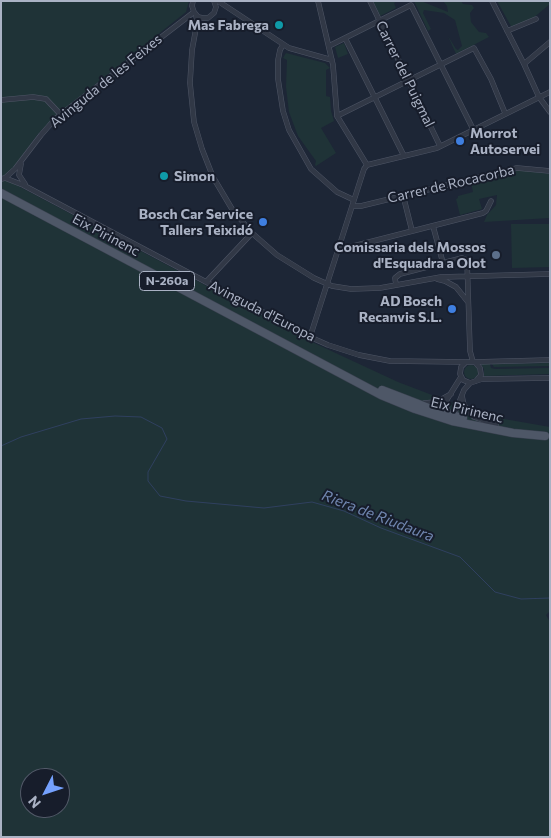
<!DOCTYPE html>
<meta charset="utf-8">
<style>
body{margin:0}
#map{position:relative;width:551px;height:838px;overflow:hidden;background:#1d2636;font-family:Commissioner,sans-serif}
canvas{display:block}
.frame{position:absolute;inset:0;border:2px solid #aab2c4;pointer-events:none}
.north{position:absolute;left:20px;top:768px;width:50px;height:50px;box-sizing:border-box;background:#171d2b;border:1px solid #525968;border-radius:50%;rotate:229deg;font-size:14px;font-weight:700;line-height:20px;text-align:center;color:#aab2c4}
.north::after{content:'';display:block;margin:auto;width:18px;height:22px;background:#75a1fe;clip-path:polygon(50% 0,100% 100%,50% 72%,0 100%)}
</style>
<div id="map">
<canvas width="551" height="838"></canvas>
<div class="frame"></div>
<div class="north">N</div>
</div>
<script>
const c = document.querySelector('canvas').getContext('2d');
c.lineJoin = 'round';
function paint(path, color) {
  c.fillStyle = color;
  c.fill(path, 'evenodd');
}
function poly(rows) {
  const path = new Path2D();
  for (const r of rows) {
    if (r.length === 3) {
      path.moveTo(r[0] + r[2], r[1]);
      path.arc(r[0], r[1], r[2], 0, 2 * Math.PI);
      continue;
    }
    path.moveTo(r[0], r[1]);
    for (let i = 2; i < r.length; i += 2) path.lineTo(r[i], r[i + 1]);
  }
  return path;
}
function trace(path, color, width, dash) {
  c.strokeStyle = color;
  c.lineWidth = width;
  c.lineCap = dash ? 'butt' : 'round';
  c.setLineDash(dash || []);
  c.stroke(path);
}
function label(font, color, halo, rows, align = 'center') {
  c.font = font + ' Commissioner,sans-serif';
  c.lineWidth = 4;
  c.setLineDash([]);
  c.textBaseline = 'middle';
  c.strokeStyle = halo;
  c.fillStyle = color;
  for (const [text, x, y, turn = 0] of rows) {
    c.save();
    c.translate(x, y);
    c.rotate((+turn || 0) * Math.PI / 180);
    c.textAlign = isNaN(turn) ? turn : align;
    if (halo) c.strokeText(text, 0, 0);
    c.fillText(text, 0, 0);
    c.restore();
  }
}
paint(poly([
 [1,1,189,1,186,12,62,111,55,111,57,114,38,134,5,179,314,343,398,382,487,416,550,427,550,611,546,615,550,622,550,837,1,837],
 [30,778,60,778,60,808,30,808],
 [373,1,398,1,394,3,396,8,380,16],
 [414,1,421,1,448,12,447,6,443,1,461,1,463,4,472,5,474,8,470,13,471,22,479,32,486,33,489,37,456,54,448,36,456,49,458,50,462,46,455,20,444,13,424,10,423,13,431,29,428,31],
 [497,1,550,1,550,4,532,19,512,28],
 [344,43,348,54,338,58,335,47],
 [286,53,325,63,330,68,326,70,326,96,330,97,331,111,334,121,321,128,336,153,316,166,315,165,316,161,298,136,289,112,286,87,287,60,283,58],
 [515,171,528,171,550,174,550,218,484,222,487,215,496,205,497,195,479,199,482,209,460,215,456,199,458,198,458,196,473,192,471,182],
 [511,224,550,224,550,267,512,268],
 [550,363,550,366,494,367,492,364],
 [481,364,490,364,491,368,495,369,550,368,550,374,484,376,484,369],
 [471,372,7]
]), '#1f3337');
trace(poly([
 [1,446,21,437,81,419,115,416,141,417,162,428,167,439,148,472,148,481,160,496,186,501,264,508,312,502,344,511,381,528,460,557,495,592,521,599,550,598]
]), '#2f405f', 1);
const minor = poly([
 [193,1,192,6,194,12,198,17,203,18,208,18,214,13,216,7,214,1],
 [218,1,289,48,332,60],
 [318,1,333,65,337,116,367,165],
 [370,1,440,146],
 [492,1,524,64,539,97,550,112],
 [196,15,197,23,192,50,190,83,194,122,202,149,213,177,232,209,252,233,277,255,314,278,332,286,351,289,380,288,441,277,550,274],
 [507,31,536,19],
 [345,38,404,156],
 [283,45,280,50,278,60,278,79,283,111,289,130,311,169,337,192,354,200],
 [329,46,411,5,473,129],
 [524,64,550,42],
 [1,100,33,97,46,99,61,115],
 [337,116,474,48,491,79,505,113],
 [21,164,19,175,25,184],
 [367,165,437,148,550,92],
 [5,178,15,169,41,135,55,119,194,12],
 [1,179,5,178,23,185,310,337,328,345,359,355,390,361,466,362],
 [403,195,412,231],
 [353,206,361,206,517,168,550,171],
 [433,226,443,263],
 [338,250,483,213,486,211,491,201],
 [437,279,445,281,456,287,468,302],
 [206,282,252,233],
 [396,285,395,278,400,274,462,258,467,260,470,351,473,362],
 [310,337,364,169,367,165],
 [475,362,550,360],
 [476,381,481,375,480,368,475,362,466,362,461,367,460,374,463,380,470,383,482,379,550,378],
 [462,396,464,405,471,414,474,417,496,425],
 [424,403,437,402,451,394],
 [449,413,446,407,446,401,461,377],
 [450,415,456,410,464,390,470,383]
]);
const primary = poly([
 [1,193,381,395,415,409,452,421,513,433,545,436],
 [382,390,434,410,463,418]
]);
trace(minor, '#4e5565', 5.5);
trace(primary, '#3a4150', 9);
trace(minor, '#313846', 4.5);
trace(primary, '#4e5767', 8);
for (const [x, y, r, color] of [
 [279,25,5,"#0f9aa8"],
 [460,141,5,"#3f7fe0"],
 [164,176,5,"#0f9aa8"],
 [263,222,5,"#3f7fe0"],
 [496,255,5,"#5c6f8a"],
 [452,309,5,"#3f7fe0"]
]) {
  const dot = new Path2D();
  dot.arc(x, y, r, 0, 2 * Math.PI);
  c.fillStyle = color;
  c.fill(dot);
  trace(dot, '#171d2b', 2);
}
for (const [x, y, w] of [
 [167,281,55]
]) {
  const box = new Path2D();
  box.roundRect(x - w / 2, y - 9.5, w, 19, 4);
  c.fillStyle = '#171d2b';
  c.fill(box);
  trace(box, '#aab2c4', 1);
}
label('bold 12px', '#aab2c4', null, [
 ["N-260a",167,281]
]);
label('bold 14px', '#aab2c4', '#171d2b', [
 ["Mas Fabrega",269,25],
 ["Morrot",470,133,"left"],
 ["Autoservei",470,149,"left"],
 ["Simon",174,176,"left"],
 ["Bosch Car Service",253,214],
 ["Tallers Teixidó",253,230],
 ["Comissaria dels Mossos",486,247],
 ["d'Esquadra a Olot",486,263],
 ["AD Bosch",442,301],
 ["Recanvis S.L.",442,317]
], 'right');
label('14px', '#aab2c4', '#171d2b', [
 ["Carrer del Puigmal",405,74,64],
 ["Avinguda de les Feixes",106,81,-39],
 ["Carrer de Rocacorba",451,184,-13],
 ["Eix Pirinenc",106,235,28],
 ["Avinguda d'Europa",262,311,27],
 ["Eix Pirinenc",467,410,13]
]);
label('italic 15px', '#7086af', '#171d2b', [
 ["Riera de Riudaura",378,516,21]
]);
</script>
